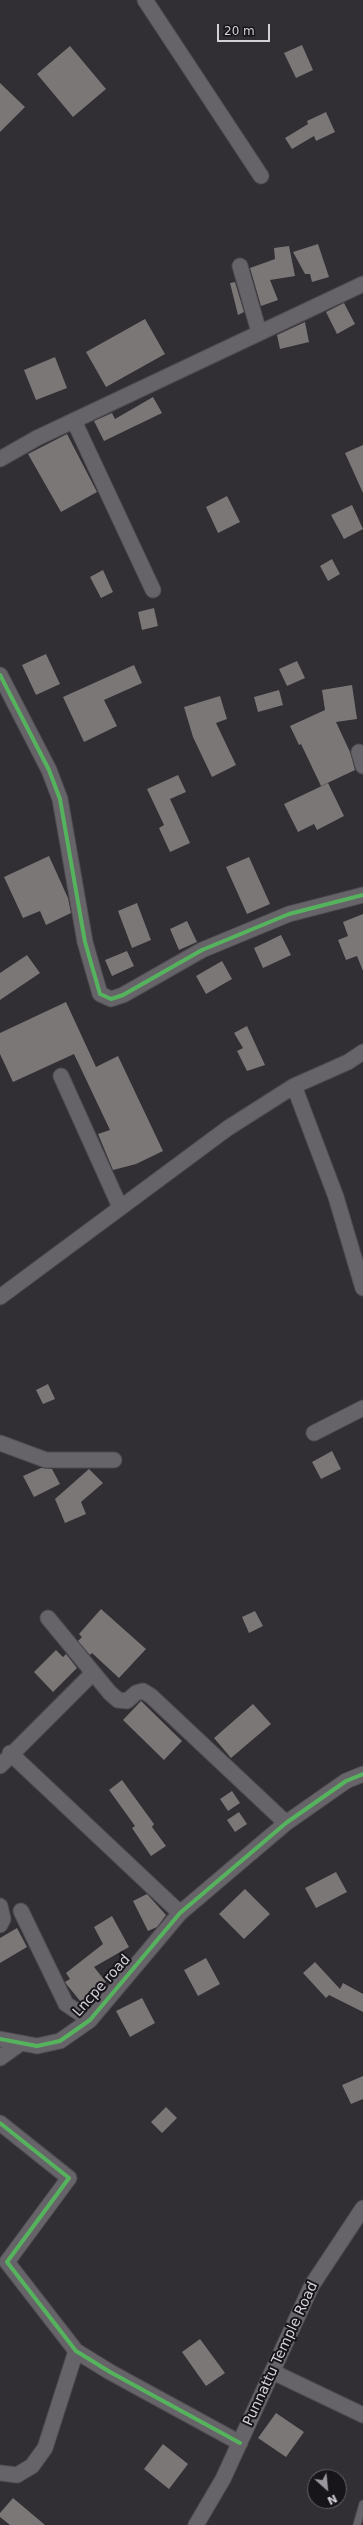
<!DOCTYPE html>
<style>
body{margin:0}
#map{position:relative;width:363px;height:2525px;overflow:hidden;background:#312e34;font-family:"DejaVu Sans",sans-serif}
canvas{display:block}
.north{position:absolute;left:307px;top:2469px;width:40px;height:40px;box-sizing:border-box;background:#17151a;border:1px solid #626066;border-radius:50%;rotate:153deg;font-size:11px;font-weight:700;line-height:16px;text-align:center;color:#d3d0d8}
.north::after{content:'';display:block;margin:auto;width:14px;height:18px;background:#9a979f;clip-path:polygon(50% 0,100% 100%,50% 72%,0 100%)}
.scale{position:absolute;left:217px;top:24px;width:53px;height:18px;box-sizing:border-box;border:2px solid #d3d0d8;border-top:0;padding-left:5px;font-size:12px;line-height:14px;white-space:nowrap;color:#d3d0d8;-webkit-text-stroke:3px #17151a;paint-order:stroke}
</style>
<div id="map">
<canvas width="363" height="2525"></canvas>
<div class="north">N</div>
<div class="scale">20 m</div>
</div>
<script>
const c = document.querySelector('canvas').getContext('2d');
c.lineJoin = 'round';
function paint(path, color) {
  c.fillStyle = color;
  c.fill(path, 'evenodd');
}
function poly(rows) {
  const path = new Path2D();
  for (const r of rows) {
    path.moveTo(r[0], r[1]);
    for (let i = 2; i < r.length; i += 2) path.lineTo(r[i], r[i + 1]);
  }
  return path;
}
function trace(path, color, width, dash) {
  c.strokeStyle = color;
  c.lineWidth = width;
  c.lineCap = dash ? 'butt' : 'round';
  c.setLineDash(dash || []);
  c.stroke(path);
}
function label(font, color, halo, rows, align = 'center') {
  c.font = font + ' "DejaVu Sans",sans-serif';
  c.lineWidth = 4;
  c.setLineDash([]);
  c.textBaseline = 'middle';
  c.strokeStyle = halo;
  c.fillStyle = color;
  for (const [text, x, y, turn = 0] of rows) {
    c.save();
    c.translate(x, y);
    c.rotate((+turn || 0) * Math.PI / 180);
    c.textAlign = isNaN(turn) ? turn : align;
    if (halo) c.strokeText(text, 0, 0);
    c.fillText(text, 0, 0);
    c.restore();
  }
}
paint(poly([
 [302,45,313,70,296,78,284,53],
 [70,46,106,89,73,117,37,74],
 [0,83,25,107,0,132],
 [326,112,335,132,316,141,314,136,292,149,285,138,308,124,307,121],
 [318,244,329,277,312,282,310,274,305,274,293,252],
 [289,246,295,276,270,280,278,300,261,306,250,268,275,259,274,248],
 [235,282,244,312,238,315,230,283],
 [344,303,355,324,337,334,326,312],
 [145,319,165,354,106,387,86,352],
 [305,322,309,342,280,349,277,335],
 [55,357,67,388,36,400,24,370],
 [153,397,162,413,104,441,94,421,112,413,115,419],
 [67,434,97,492,61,512,28,454],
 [363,445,363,493,345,453],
 [227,496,240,522,218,533,206,507],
 [352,505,363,529,344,539,331,515],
 [332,559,340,574,328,581,320,566],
 [103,570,113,592,101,598,90,577],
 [154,608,158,626,142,630,138,612],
 [46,654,60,684,36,695,22,665],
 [297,661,305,678,287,686,279,669],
 [134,665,142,683,104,700,117,726,84,742,63,697],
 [352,685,357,719,336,722,350,752,355,770,321,786,301,744,299,745,290,726,325,710,322,690],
 [279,690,283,705,258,712,254,697],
 [220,696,227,719,216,723,236,765,212,777,193,737,184,707],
 [178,775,186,792,170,799,190,843,170,852,159,828,164,825,147,789],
 [328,783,344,816,317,830,314,824,298,832,284,804],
 [49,856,68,898,71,913,46,925,40,911,23,918,4,877],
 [249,857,270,904,247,914,226,867],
 [137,903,151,940,132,948,118,911],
 [363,914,363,971,357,956,346,960,338,940,348,936,343,922],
 [187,921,197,942,179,950,170,929],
 [281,935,291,955,263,968,254,948],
 [127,951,134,966,112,976,105,960],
 [27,955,40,973,0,1000,0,973],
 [222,961,232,979,206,994,196,976],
 [66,1002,96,1067,118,1056,163,1151,136,1164,113,1170,98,1134,110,1130,74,1054,13,1082,0,1054,0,1033],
 [247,1026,265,1065,247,1071,237,1051,243,1048,234,1033],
 [48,1384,55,1399,43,1404,36,1390],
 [332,1451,341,1469,321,1479,312,1462],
 [41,1468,52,1469,60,1484,34,1497,23,1476],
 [89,1469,103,1483,81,1502,86,1514,65,1523,55,1499],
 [101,1609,146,1649,119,1678,92,1653,90,1655,78,1641,82,1637,79,1634],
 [255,1611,263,1626,249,1633,242,1617],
 [56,1650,63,1657,66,1654,77,1668,53,1692,34,1672],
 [141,1701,182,1741,164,1760,123,1720],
 [253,1704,271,1724,231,1758,214,1738],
 [122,1780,154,1824,152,1827,166,1846,151,1856,132,1828,135,1826,109,1790],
 [232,1791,240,1803,228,1811,220,1799],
 [239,1812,247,1824,235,1832,227,1820],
 [336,1872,347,1892,316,1908,305,1888],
 [245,1889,270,1914,244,1939,219,1914],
 [147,1894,166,1915,157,1927,148,1931,133,1901],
 [112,1916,129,1947,94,1967,106,1982,81,2002,67,1985,65,1982,70,1979,66,1973,103,1944,94,1927],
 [17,1928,27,1947,0,1963,0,1938],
 [206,1958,220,1984,198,1996,184,1970],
 [315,1962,340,1989,343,1983,363,1994,363,2012,329,1995,326,1998,303,1973],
 [142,1998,155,2023,130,2037,116,2011],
 [363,2076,363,2099,351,2104,342,2085],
 [166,2107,177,2118,162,2133,151,2122],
 [200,2339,225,2373,206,2386,182,2352],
 [276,2413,304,2432,286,2457,258,2438],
 [163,2444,188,2464,169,2489,144,2469],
 [13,2498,45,2525,10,2525,0,2517,0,2513]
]), '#7b7777');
const service = poly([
 [357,2525,363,2504]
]);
const minor = poly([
 [145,0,261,176],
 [240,266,259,332],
 [74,421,153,590],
 [0,459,37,438,363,284],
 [0,675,49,770,60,799,85,942,100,994,111,999,123,995,202,950,289,914,363,895],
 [359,752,363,766],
 [61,1076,120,1207],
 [294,1086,336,1197,363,1288],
 [0,1297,228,1128,294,1086,348,1062,363,1052],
 [314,1433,363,1408],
 [0,1443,46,1460,114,1460],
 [48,1618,110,1693,118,1700,127,1701,136,1693,143,1691,151,1696,286,1823],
 [10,1753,180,1913],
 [0,1766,93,1673],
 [0,1906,3,1919,0,1925],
 [21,1911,66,2004,90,2020],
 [0,2039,37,2046,60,2041,90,2020,180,1913,286,1823,346,1781,363,1774],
 [0,2058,21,2043],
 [0,2123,69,2178,7,2262,76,2351,110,2372,240,2443],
 [273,2372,363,2415],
 [0,2473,17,2475,32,2466,45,2448,76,2351],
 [196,2525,223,2479,312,2285,363,2208]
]);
trace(service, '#4e4b51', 9);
trace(minor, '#4e4b51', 17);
trace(service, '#676469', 7);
trace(minor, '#676469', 15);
trace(poly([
 [0,675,49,770,60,799,85,942,100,994,111,999,123,995,202,950,289,914,363,895],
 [0,2039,37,2046,60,2041,90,2020,180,1913,286,1823,346,1781,363,1774],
 [0,2123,69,2178,7,2262,76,2351,110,2372,240,2443]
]), '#56b35d', 4);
label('14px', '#d3d0d8', '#17151a', [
 ["Lncpe road",102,1986,-48],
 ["Punnattu Temple Road",281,2354,-65]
]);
</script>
